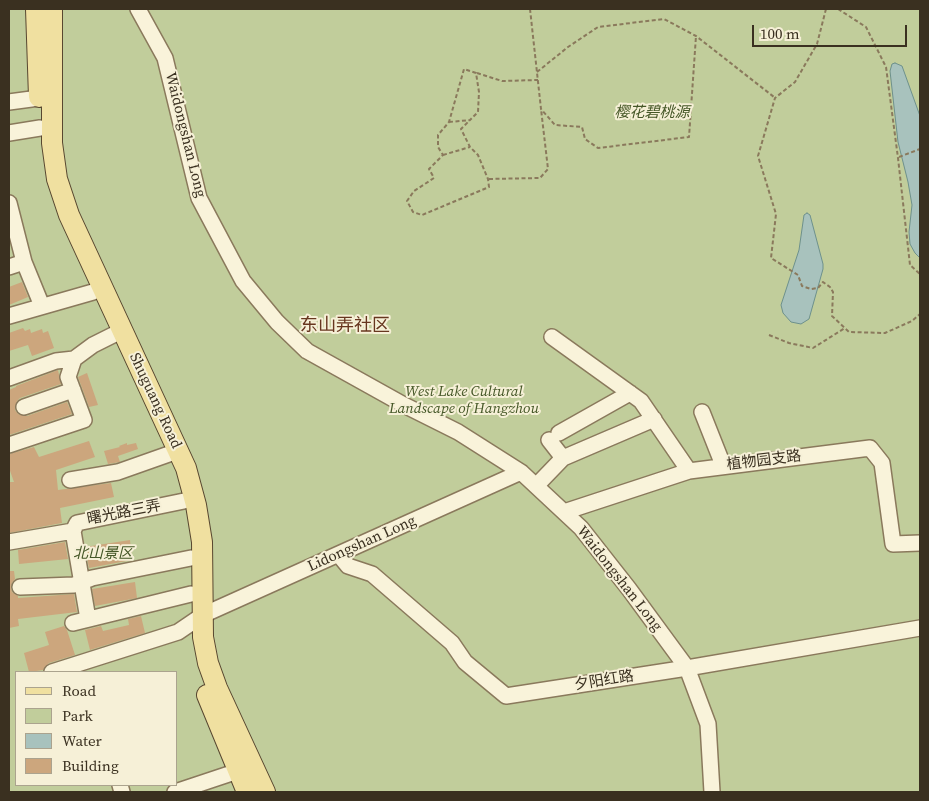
<!DOCTYPE html>
<meta charset="utf-8">
<style>
body{margin:0}
#map{position:relative;width:929px;height:801px;overflow:hidden;background:#eee7c7;font-family:"Source Serif 4",serif}
canvas{display:block}
.frame{position:absolute;inset:0;border:10px solid #3a3020;pointer-events:none}
.legend{position:absolute;left:15px;top:671px;width:162px;height:115px;box-sizing:border-box;background:#f6f0d7;border:1px solid #aba38e;margin:0;padding:6px 9px;list-style:none;font-size:15px;color:#3a3020}
.legend li{display:flex;align-items:center;gap:10px;height:25px}
.legend b{width:25px;border:1px solid #aba38e}
.scale{position:absolute;left:752px;top:25px;width:155px;height:22px;box-sizing:border-box;border:2px solid #3a3020;border-top:0;padding-left:6px;font-size:15px;line-height:18px;white-space:nowrap;color:#3a3020;-webkit-text-stroke:4px #f6f0d7;paint-order:stroke}
</style>
<div id="map">
<canvas width="929" height="801"></canvas>
<div class="frame"></div>
<ul class="legend">
<li><b style="height:6px;background:#f0e0a0"></b>Road</li>
<li><b style="height:14px;background:#c1cd9b"></b>Park</li>
<li><b style="height:14px;background:#a8c2bd"></b>Water</li>
<li><b style="height:14px;background:#cca67d"></b>Building</li>
</ul>
<div class="scale">100 m</div>
</div>
<script>
const c = document.querySelector('canvas').getContext('2d');
c.lineJoin = 'round';
function paint(path, color) {
  c.fillStyle = color;
  c.fill(path, 'evenodd');
}
function poly(rows) {
  const path = new Path2D();
  for (const r of rows) {
    path.moveTo(r[0], r[1]);
    for (let i = 2; i < r.length; i += 2) path.lineTo(r[i], r[i + 1]);
  }
  return path;
}
function trace(path, color, width, dash) {
  c.strokeStyle = color;
  c.lineWidth = width;
  c.lineCap = dash ? 'butt' : 'round';
  c.setLineDash(dash || []);
  c.stroke(path);
}
function label(font, color, halo, rows, align = 'center') {
  c.font = font + ' "Source Serif 4","Noto Sans SC",serif';
  c.lineWidth = 4;
  c.setLineDash([]);
  c.textBaseline = 'middle';
  c.strokeStyle = halo;
  c.fillStyle = color;
  for (const [text, x, y, turn = 0] of rows) {
    c.save();
    c.translate(x, y);
    c.rotate((+turn || 0) * Math.PI / 180);
    c.textAlign = isNaN(turn) ? turn : align;
    if (halo) c.strokeText(text, 0, 0);
    c.fillText(text, 0, 0);
    c.restore();
  }
}
paint(poly([
 [9,9,920,9,920,792,9,792],
 [16,672,176,672,176,785,16,785]
]), '#c1cd9b');
const water = poly([
 [895,63,902,66,920,116,920,258,915,253,910,244,909,232,912,205,908,182,898,142,890,71,892,64,895,63],
 [807,213,810,215,823,264,823,269,809,319,801,324,791,322,783,313,781,305,799,250,804,215,807,213]
]);
paint(water, '#a8c2bd');
trace(water, '#6e918c', 1);
paint(poly([
 [22,282,28,297,9,305,9,287],
 [23,328,25,331,30,329,31,333,42,329,43,333,48,331,54,348,32,356,28,345,9,351,9,333],
 [58,370,61,384,20,398,17,401,15,410,18,414,27,416,67,402,72,414,9,435,9,390,16,387,16,386],
 [87,373,98,405,89,407,78,377],
 [89,441,95,457,56,470,58,490,111,483,114,497,60,508,62,523,9,533,9,482,14,482,9,468,9,454,34,447,39,457],
 [127,443,127,445,136,443,138,449,118,456,120,462,108,464,104,451,120,447,119,446],
 [130,540,132,560,89,568,85,547],
 [65,542,68,559,19,564,18,550],
 [9,571,14,571,15,579,12,583,11,588,12,592,18,596,18,598,74,594,77,612,18,619,19,626,9,628],
 [135,582,137,598,95,606,92,589],
 [141,616,145,633,90,650,85,630,101,626,103,631,129,625,128,619],
 [64,626,67,630,75,655,49,663,43,670,29,672,24,653,49,645,45,632]
]), '#cca67d');
const minor = poly([
 [138,9,165,58,199,198,243,281,277,322,307,351,404,405,458,432,521,472,581,528,629,589,687,668,708,724,712,792],
 [9,102,39,98],
 [9,133,40,128],
 [9,203,24,262],
 [9,267,24,262,42,306],
 [9,316,93,292],
 [552,337,641,401,689,471],
 [9,378,56,361,74,359,93,345,113,335],
 [24,407,73,390],
 [702,412,723,465],
 [559,433,630,393],
 [549,440,563,458],
 [9,445,84,420,68,377,74,359],
 [70,480,118,472,169,454],
 [536,486,563,458,654,419],
 [564,512,689,471,870,448,882,463,893,544,920,543],
 [73,531,88,619],
 [9,542,73,531,77,523,184,501],
 [339,555,348,566,372,574,452,643,465,662,506,696,687,668,920,628],
 [20,587,74,585,92,578,191,558],
 [73,623,191,594],
 [52,672,178,632,203,615,521,472],
 [120,785,122,792],
 [175,792,238,771]
]);
const major = poly([
 [36,9,39,97],
 [52,9,52,143,57,179,69,215,186,468,196,505,202,542,203,637,208,663,217,688,265,792],
 [207,695,247,792]
]);
trace(minor, '#8a795c', 18);
trace(major, '#584730', 22);
trace(poly([
 [530,9,541,109,555,125,582,127,585,139,598,148,689,137,696,36],
 [826,9,817,44,795,82,775,98,758,156,776,214,771,258,798,275,802,286,811,289,818,288,823,282,830,287,833,292,832,316,849,332,885,333,912,321,920,314],
 [838,9,866,27,886,67,898,158,910,265,920,274],
 [537,72,568,47,598,27,664,19,696,36,774,97],
 [477,73,502,81,538,80],
 [449,122,470,120,478,112,479,92,476,73,464,69,449,122,438,135,438,147,443,155,429,169,434,178,414,191,407,201,413,212,422,215,489,187,488,179,478,155,470,147,461,129,470,120],
 [443,155,470,147],
 [899,157,920,149],
 [489,179,540,178,548,169,541,109],
 [769,335,789,343,813,348,845,328]
]), '#8a795c', 2, [4, 2.5]);
trace(minor, '#f9f3da', 15);
trace(major, '#f0e0a0', 20);
label('italic 15px', '#455727', '#f6f0d7', [
 ["樱花碧桃源",652,113],
 ["West Lake Cultural",464,392],
 ["Landscape of Hangzhou",464,409],
 ["北山景区",103,554]
]);
label('15px', '#3a3020', '#f6f0d7', [
 ["Waidongshan Long",185,135,76],
 ["Shuguang Road",155,401,65],
 ["植物园支路",764,461,-7],
 ["曙光路三弄",124,513,-11],
 ["Lidongshan Long",362,544,-24],
 ["Waidongshan Long",619,579,52],
 ["夕阳红路",604,681,-9]
]);
label('18px', '#67361f', '#f6f0d7', [
 ["东山弄社区",345,326]
]);
</script>
